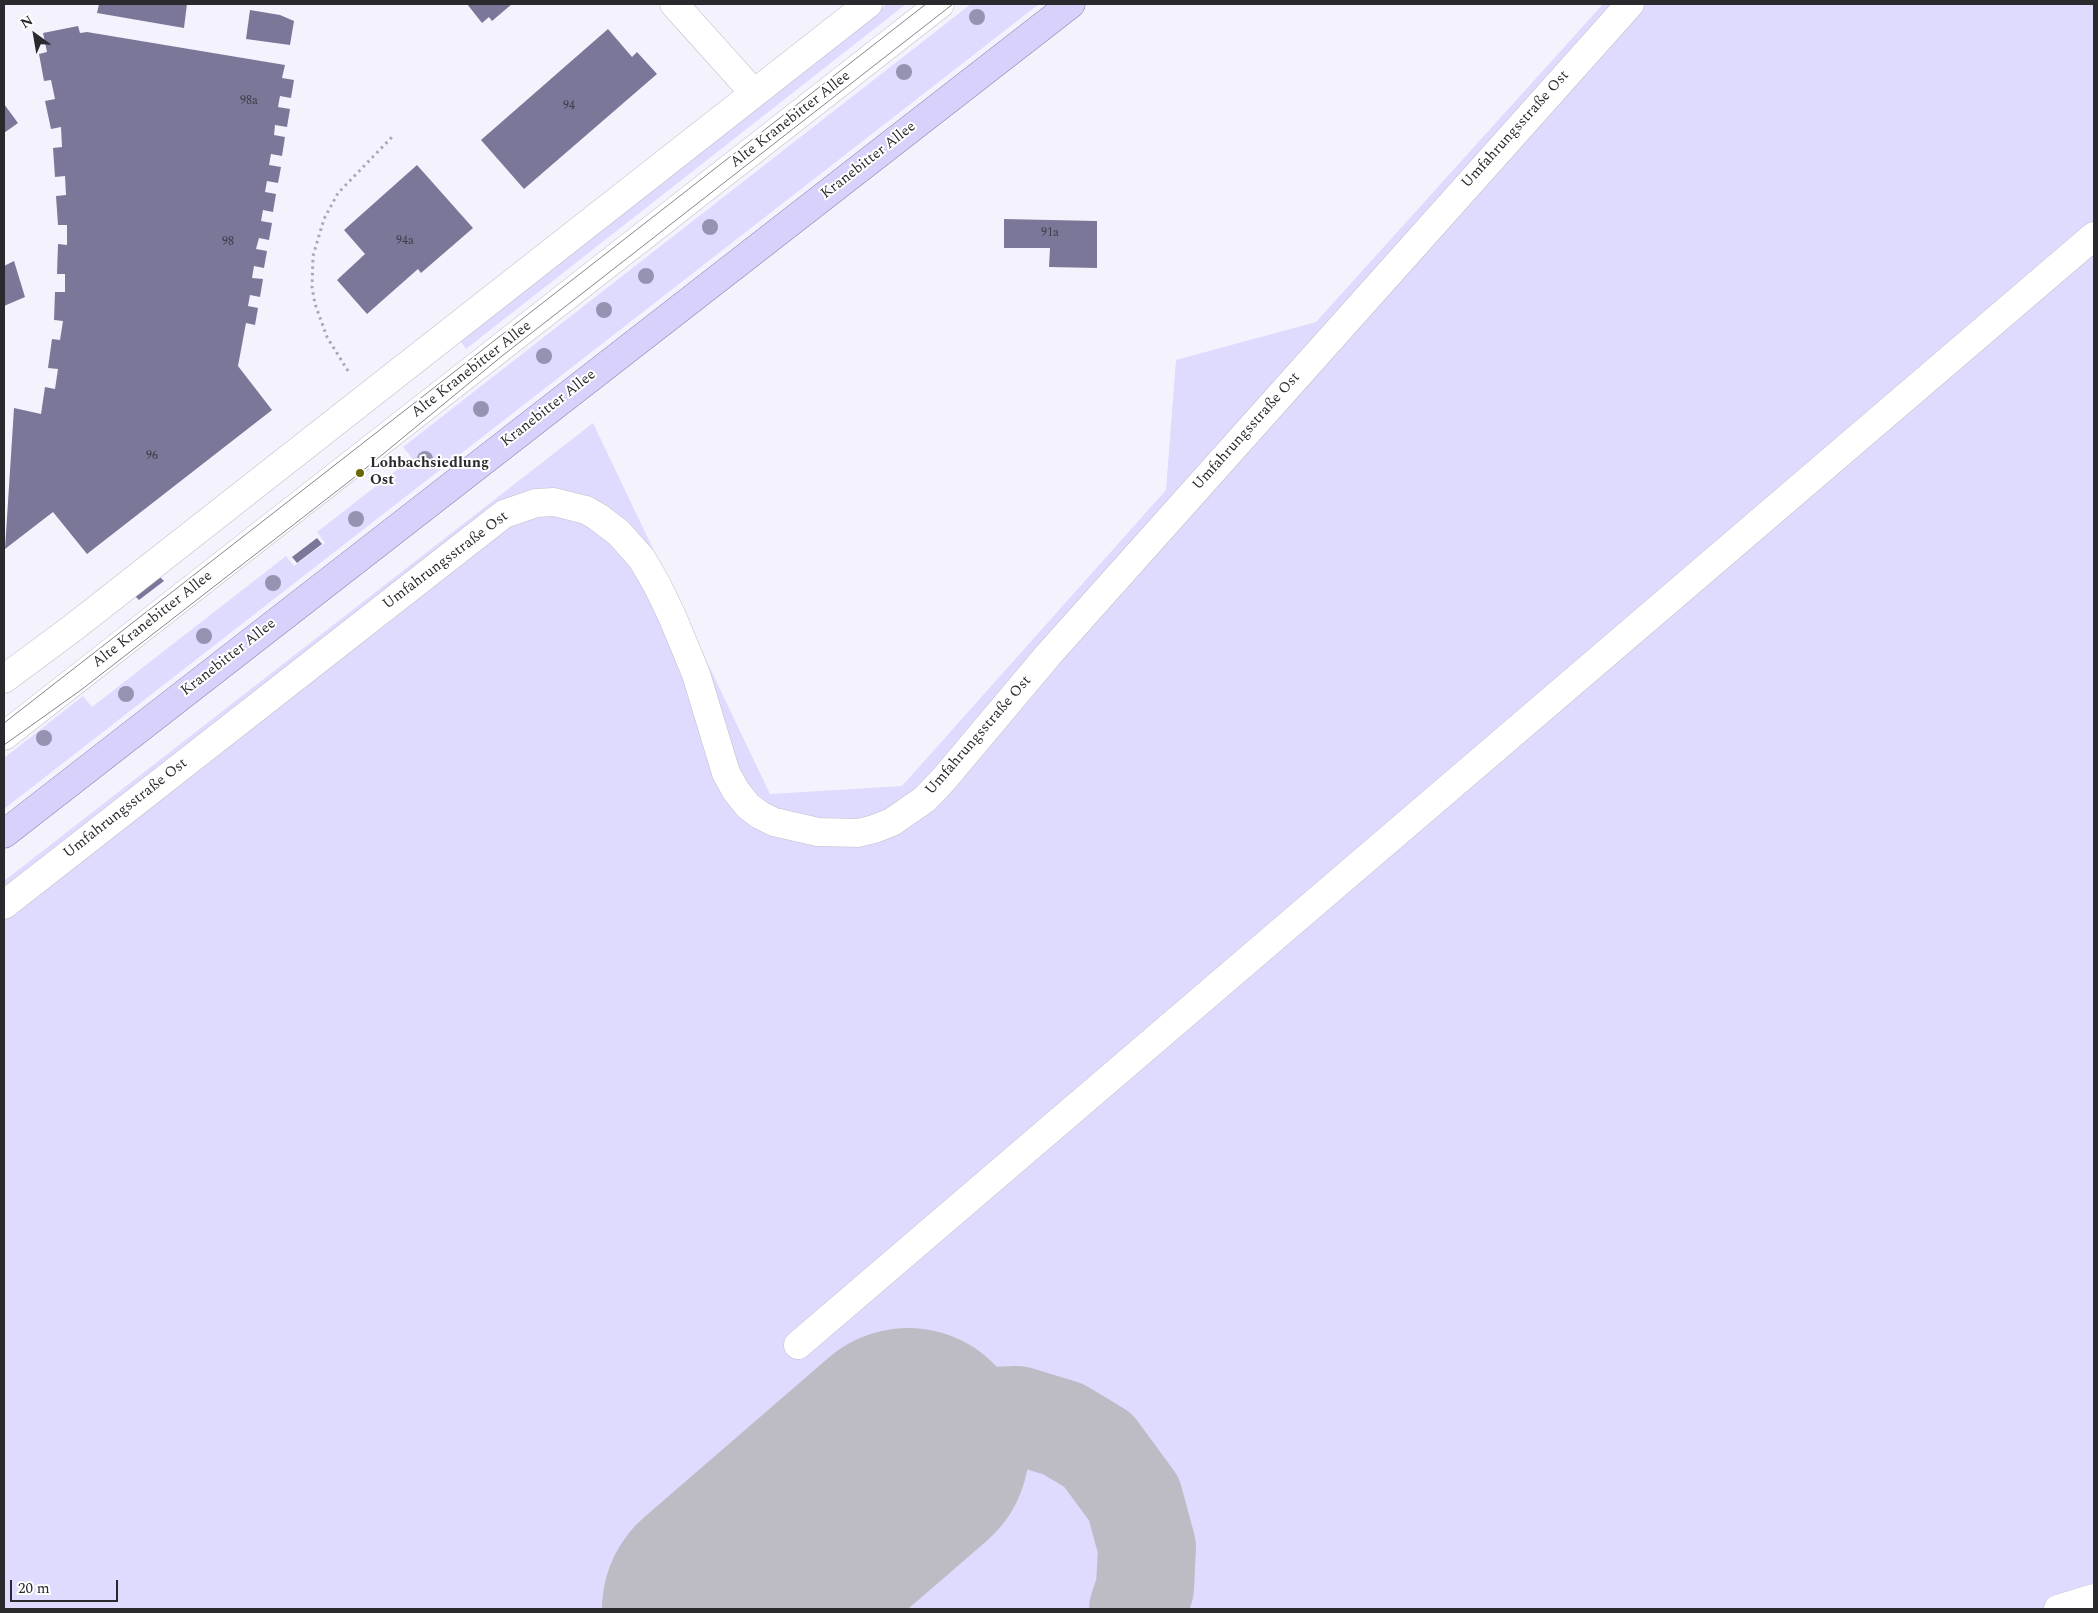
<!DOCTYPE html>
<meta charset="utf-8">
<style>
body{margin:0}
#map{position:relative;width:2098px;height:1613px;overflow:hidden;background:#f4f3fd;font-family:Spectral,serif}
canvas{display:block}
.frame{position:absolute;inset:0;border:5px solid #2a2a2e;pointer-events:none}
.north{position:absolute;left:10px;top:10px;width:50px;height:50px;-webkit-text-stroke:4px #fff;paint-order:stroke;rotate:328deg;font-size:14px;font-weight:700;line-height:20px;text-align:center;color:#2a2a2e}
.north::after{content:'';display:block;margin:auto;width:18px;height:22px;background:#2a2a2e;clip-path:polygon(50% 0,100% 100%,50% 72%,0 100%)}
.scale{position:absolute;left:10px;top:1580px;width:108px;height:22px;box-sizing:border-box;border:2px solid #2a2a2e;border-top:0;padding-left:6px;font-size:15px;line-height:18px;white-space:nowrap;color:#2a2a2e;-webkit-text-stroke:4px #fff;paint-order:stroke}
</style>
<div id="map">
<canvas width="2098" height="1613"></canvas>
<div class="frame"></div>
<div class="north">N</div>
<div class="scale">20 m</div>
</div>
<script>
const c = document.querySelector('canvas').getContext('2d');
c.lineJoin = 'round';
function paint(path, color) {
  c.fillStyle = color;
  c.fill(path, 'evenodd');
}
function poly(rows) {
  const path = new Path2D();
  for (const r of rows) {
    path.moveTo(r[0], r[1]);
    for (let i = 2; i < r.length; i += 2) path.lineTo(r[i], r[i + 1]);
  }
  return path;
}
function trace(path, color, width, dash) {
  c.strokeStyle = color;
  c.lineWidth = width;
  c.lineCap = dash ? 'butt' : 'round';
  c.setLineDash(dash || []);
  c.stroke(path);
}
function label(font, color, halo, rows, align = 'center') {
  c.font = font + ' Spectral,serif';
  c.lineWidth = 4;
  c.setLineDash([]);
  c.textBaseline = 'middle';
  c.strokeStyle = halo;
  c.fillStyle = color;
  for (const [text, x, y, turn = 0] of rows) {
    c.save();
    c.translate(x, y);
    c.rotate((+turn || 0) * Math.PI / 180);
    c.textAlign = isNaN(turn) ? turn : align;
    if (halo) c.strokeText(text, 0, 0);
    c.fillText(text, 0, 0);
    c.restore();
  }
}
paint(poly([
 [887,4,906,4,466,349,458,338],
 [971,4,1039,4,4,809,4,758,83,696,92,707,286,556,294,566,325,543,317,532,412,458,403,447],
 [1603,4,2094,4,2094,1609,4,1609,4,881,593,423,770,794,902,786,1166,490,1176,360,1316,322]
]), '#dedbfe');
trace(poly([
 [908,1449,916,1440,970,1417,1017,1415,1063,1429,1098,1450,1134,1499,1147,1547,1145,1588,1138,1609]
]), '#bdbcc4', 98);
trace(poly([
 [723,1609,908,1449]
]), '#bdbcc4', 242);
paint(poly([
 [99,4,187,4,184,28,97,13],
 [467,4,512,4,492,21,489,17,482,23],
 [250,10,280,15,294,21,290,45,246,39],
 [78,26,80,33,87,32,285,65,282,78,294,80,291,98,280,96,278,107,290,109,287,127,275,125,274,135,285,137,282,156,271,154,269,165,281,167,278,183,267,181,265,192,276,194,273,212,263,210,261,221,272,223,269,240,259,238,256,249,267,251,264,268,254,266,252,278,263,279,260,297,250,295,248,306,258,308,255,325,246,323,238,366,272,410,87,554,53,512,5,549,14,408,41,414,45,387,55,389,58,369,48,368,52,339,60,340,63,321,54,320,55,292,65,292,65,274,57,274,58,244,67,245,67,225,58,225,56,196,66,195,65,176,55,177,53,148,62,147,61,127,51,129,45,101,55,99,51,80,44,81,39,54,47,52,43,33],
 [608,29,632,57,637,52,657,74,524,189,481,140],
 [4,104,18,123,4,133],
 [417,165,473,228,421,273,418,269,367,314,337,280,365,254,344,230],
 [1004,219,1097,221,1097,268,1049,267,1050,248,1004,248],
 [14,261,25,297,4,306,4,266],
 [317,538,322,544,297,563,292,557],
 [159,576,164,581,139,600,134,595]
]), '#7b7799');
const minor = poly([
 [674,4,754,93],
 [4,679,74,627,868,4],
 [4,736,940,4],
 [4,905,486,528,504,514,536,503,554,502,586,510,598,517,619,533,642,559,657,585,672,616,696,674,726,773,736,791,748,806,760,815,774,822,818,832,858,833,874,829,892,822,925,799,944,779,1049,654,1630,4],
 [798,1345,2094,236],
 [2058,1609,2094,1598]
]);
const major = poly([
 [4,834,1071,4]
]);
trace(minor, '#c0bfc9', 29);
trace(major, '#8983b1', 29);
trace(poly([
 [348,371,327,337,315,304,312,287,313,256,324,219,338,193,392,137]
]), '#a9a8b0', 3, [2.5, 4]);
trace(minor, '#fff', 28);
trace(major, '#d7d1fb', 28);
trace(poly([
 [4,723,926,4],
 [4,745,81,690,360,473,502,356,953,4]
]), '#86868c', 1);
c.fillStyle = '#9692b1';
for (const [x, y] of [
 [977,17],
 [904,72],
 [710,227],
 [646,276],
 [604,310],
 [544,356],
 [481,409],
 [425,459],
 [356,519],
 [273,583],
 [204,636],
 [126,694],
 [44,738]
]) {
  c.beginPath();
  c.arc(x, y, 8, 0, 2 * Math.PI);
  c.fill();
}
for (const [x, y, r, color] of [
 [360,473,5,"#696906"]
]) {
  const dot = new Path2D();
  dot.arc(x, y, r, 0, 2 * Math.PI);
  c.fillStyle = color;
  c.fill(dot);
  trace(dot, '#fff', 2);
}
label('12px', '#3e3d49', null, [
 ["98a",249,102],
 ["94",569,107],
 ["91a",1050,234],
 ["94a",405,242],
 ["98",228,243],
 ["96",152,457]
]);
label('15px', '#2a2a2e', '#fff', [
 ["Alte Kranebitter Allee",791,120,-38],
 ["Umfahrungsstraße Ost",1516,130,-48],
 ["Kranebitter Allee",869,161,-38],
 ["Alte Kranebitter Allee",472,370,-38],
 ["Kranebitter Allee",549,409,-38],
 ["Umfahrungsstraße Ost",1247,432,-48],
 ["Umfahrungsstraße Ost",446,561,-37],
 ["Alte Kranebitter Allee",153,620,-38],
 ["Kranebitter Allee",229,658,-38],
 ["Umfahrungsstraße Ost",979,736,-49],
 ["Umfahrungsstraße Ost",126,809,-38]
]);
label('bold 15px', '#2a2a2e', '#fff', [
 ["Lohbachsiedlung",370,464],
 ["Ost",370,481]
], 'left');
</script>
